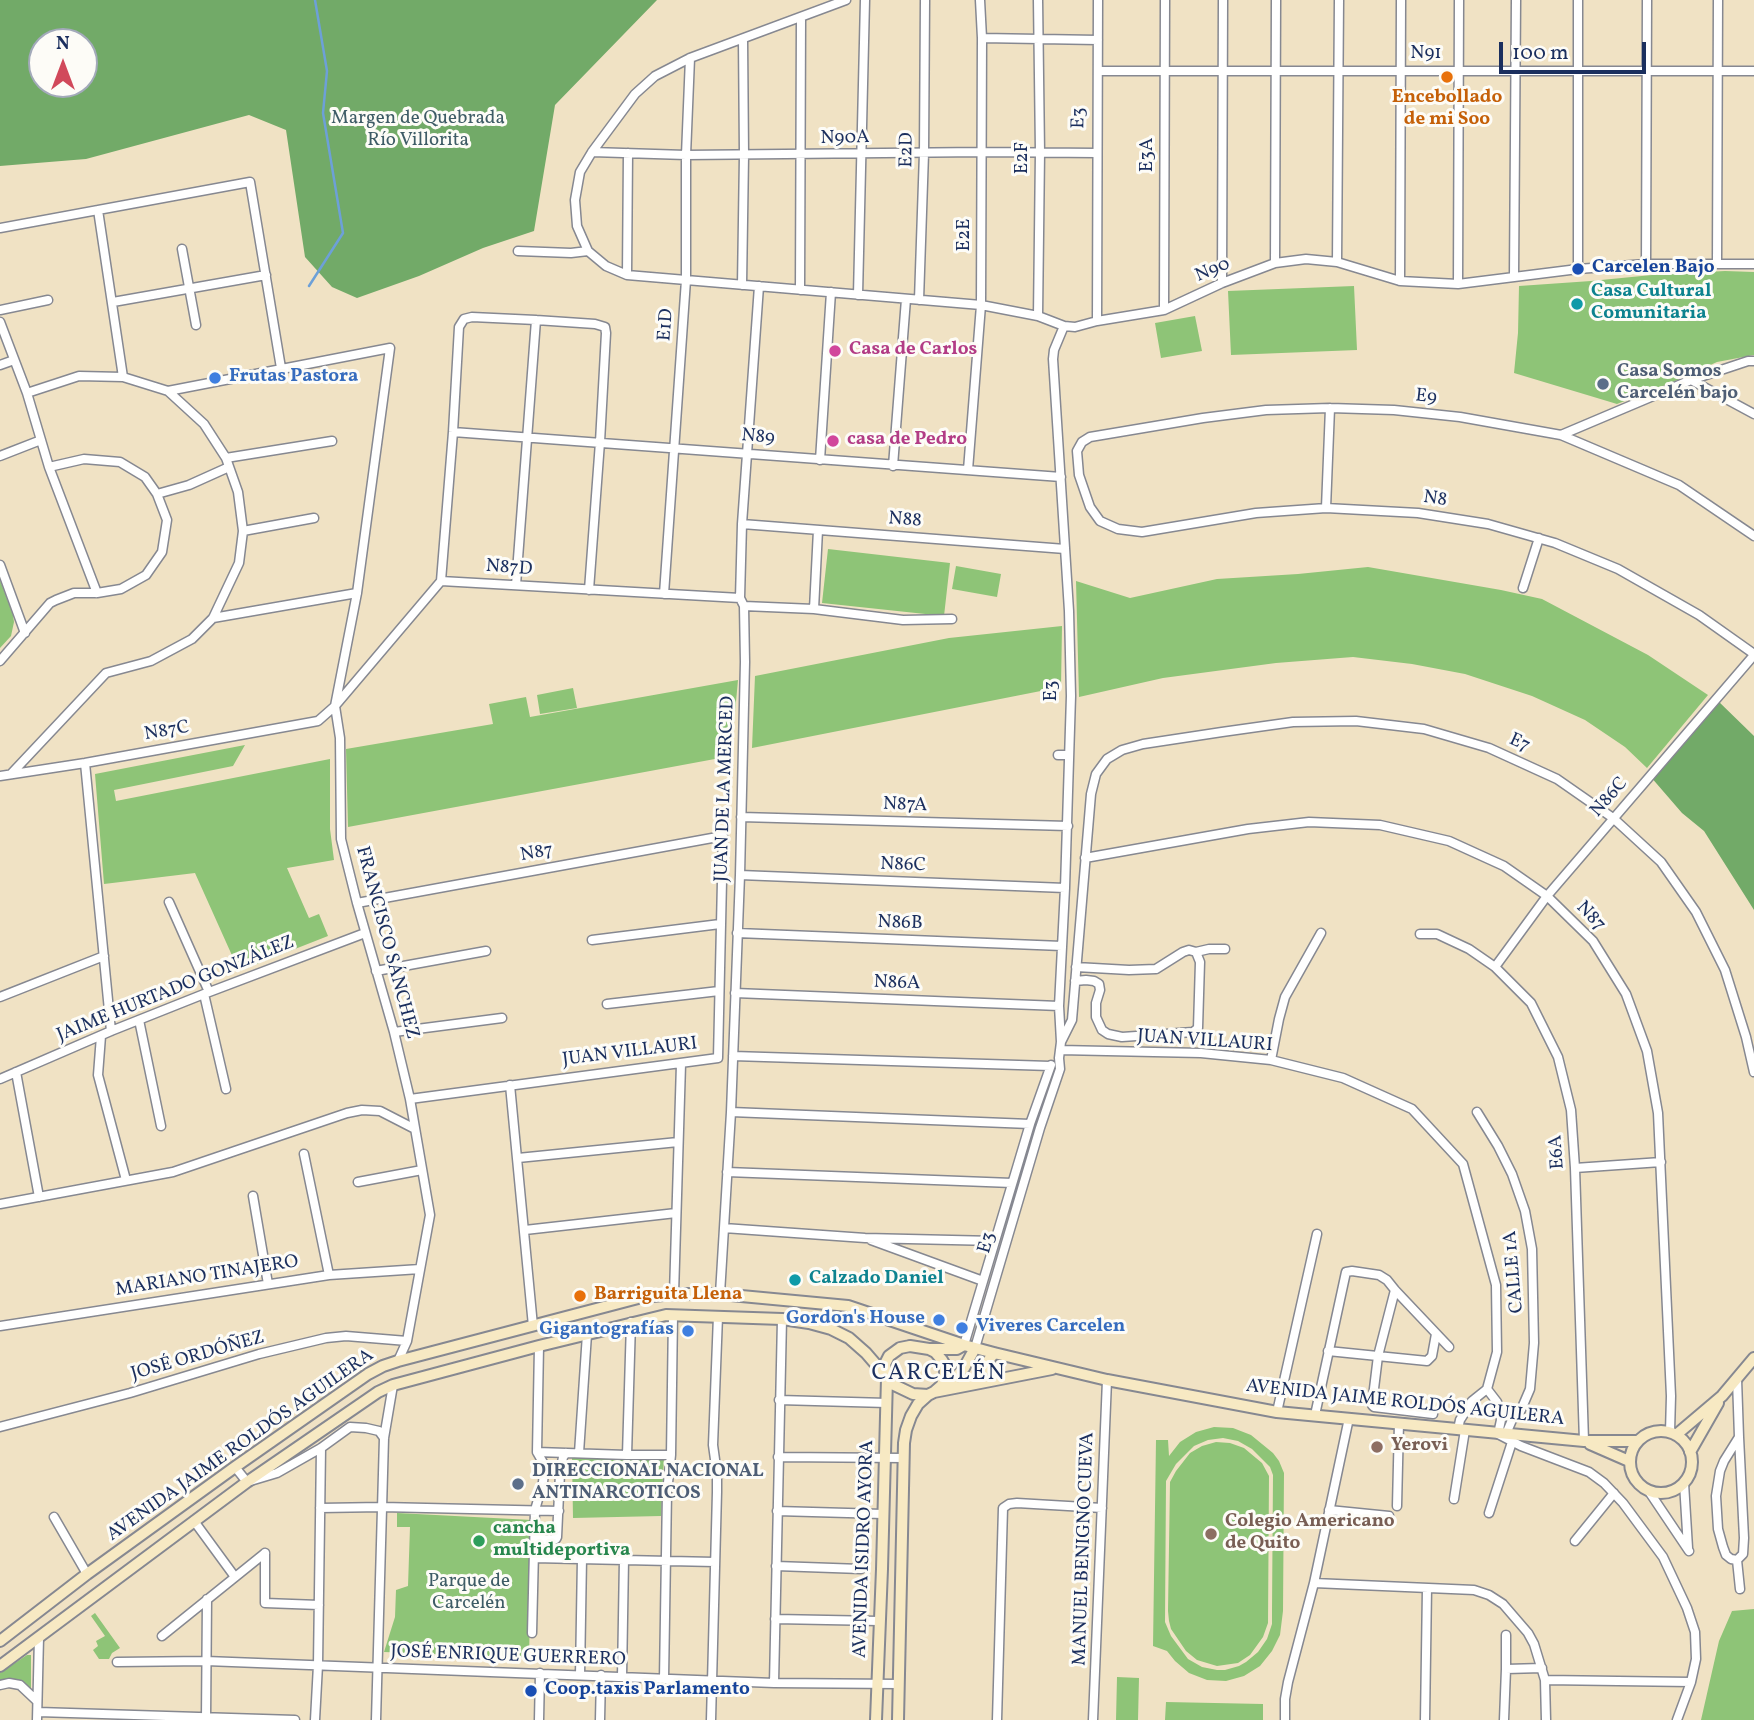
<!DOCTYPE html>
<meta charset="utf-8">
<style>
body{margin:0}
#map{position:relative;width:1754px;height:1720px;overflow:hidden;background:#f0e2c4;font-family:Vollkorn,serif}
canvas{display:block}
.north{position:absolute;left:28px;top:28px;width:70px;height:70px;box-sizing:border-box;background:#fdfcf7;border:2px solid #a3aaba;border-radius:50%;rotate:0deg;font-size:19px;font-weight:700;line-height:28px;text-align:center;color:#1b2f5e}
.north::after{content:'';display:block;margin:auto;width:24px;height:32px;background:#d1495b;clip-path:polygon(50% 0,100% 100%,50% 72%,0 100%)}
.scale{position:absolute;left:1499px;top:42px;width:147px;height:32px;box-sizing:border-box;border:4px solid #1b2f5e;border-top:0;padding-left:9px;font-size:21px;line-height:24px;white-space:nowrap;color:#1b2f5e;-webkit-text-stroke:5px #fdfcf7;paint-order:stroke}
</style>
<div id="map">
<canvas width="1754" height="1720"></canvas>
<div class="north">N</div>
<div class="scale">100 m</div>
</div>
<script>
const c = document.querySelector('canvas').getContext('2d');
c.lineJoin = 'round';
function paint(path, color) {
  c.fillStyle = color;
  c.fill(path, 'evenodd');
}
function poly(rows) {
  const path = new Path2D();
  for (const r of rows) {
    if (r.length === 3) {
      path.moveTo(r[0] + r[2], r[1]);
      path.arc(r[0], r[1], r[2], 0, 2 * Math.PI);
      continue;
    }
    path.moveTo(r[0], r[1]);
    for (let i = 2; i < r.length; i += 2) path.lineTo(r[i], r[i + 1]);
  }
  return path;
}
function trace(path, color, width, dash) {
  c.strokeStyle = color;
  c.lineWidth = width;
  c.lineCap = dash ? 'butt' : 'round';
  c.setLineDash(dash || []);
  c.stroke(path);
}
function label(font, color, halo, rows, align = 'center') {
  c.font = font + ' Vollkorn,serif';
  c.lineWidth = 6;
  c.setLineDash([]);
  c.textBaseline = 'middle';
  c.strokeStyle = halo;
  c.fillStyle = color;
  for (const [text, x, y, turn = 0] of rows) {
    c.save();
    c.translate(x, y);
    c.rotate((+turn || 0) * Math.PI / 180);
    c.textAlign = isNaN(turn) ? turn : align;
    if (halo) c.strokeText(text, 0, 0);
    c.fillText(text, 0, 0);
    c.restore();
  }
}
paint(poly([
 [1725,271,1754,272,1754,355,1717,362,1673,382,1617,404,1514,373,1518,333,1519,286,1591,281,1652,275],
 [1354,286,1357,350,1231,355,1228,291],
 [1195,316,1202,351,1161,358,1155,323],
 [828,549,950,563,944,616,822,603],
 [956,566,1001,574,997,597,952,589],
 [1368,567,1501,590,1542,599,1648,655,1708,695,1647,768,1625,747,1585,720,1532,696,1465,674,1412,664,1353,657,1276,663,1163,678,1079,697,1076,581,1130,598,1217,579,1298,574],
 [0,580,13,615,14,622,11,636,0,648],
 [1062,626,1061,687,752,748,755,676,949,638],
 [738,680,731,756,348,827,346,749,493,724,489,704,526,697,530,717],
 [573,688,577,708,540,714,537,695],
 [245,745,233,766,114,790,116,801,330,759,330,829,334,860,287,868,309,918,319,914,328,936,239,971,195,873,104,884,95,774],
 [1214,1427,1233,1428,1251,1435,1273,1453,1279,1461,1284,1473,1283,1611,1280,1635,1272,1651,1260,1666,1244,1676,1226,1681,1207,1680,1189,1673,1175,1661,1167,1651,1153,1646,1156,1440,1168,1440,1169,1456,1180,1442,1196,1432],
 [1223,1438,1238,1441,1252,1449,1270,1467,1273,1475,1272,1610,1272,1624,1267,1639,1258,1652,1246,1662,1239,1666,1225,1670,1217,1670,1202,1667,1188,1659,1171,1636,1165,1622,1166,1481,1176,1464,1194,1446,1208,1440],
 [1216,1442,1230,1443,1244,1448,1262,1463,1269,1476,1268,1623,1263,1637,1250,1655,1238,1663,1217,1666,1197,1660,1186,1651,1171,1629,1169,1621,1168,1611,1170,1482,1176,1471,1190,1453,1202,1446],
 [572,1457,664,1457,661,1516,573,1518],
 [397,1513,532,1520,529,1658,384,1652,395,1617,396,1590,408,1586,410,1527,397,1527],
 [1754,1609,1754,1720,1701,1720,1719,1641,1732,1611],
 [95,1613,120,1648,112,1653,109,1659,99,1659,93,1650,98,1646,96,1641,105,1636,91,1616],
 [27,1655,31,1655,31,1689,21,1682,0,1682,0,1673],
 [1117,1677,1139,1678,1138,1720,1116,1720],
 [1166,1702,1263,1704,1263,1720,1165,1720]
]), '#8ec477');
paint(poly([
 [0,0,657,0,555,105,534,231,483,248,419,276,357,298,332,287,305,257,286,130,249,115,86,159,0,166],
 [84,42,84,84,42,84,42,42],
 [1716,699,1754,736,1754,910,1704,831,1682,813,1650,776]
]), '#72aa68');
trace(poly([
 [309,286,343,233,323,113,327,71,315,0]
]), '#6da0d8', 2.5);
const street = poly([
 [846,0,690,58,655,76,635,94,592,152,580,172,575,200,577,226,588,251,606,266,627,275,981,305,1038,316,1064,326,1075,327,1097,321,1164,310,1222,283,1275,263,1306,259,1337,262,1400,281,1458,284,1578,269,1646,264,1754,264],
 [1038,0,1040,152,1038,316],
 [982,38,1098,40],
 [1099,71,1754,71],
 [592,152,686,155,982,152,1097,153],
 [98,210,123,377],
 [0,228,250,182,281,368],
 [182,249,196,325],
 [518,251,571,253,588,251],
 [1337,262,1339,0],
 [1275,263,1276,0],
 [1717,263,1718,0],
 [1646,264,1647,0],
 [1578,269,1578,0],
 [627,275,628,153],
 [1514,277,1516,0],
 [1400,281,1401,0],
 [1222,283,1223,0],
 [1458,284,1459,0],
 [742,285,744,155,743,39],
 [800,290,801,17],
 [858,295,865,0],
 [919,300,924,153,925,0],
 [113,302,266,275],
 [0,310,48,300],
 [1164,310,1165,0],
 [1097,321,1098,0],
 [0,322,27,393,49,467,97,593],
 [0,365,14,360],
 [1691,380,1754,414],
 [168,391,390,348,357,593,335,706,340,738,341,839,357,903,394,1032,410,1099,430,1215,407,1341,398,1361],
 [453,432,1061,477],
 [1561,435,1691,380,1748,361,1754,361],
 [0,456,41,440],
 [226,458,332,441],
 [820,460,831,292],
 [893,466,906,299],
 [968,470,981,305,982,38,980,0],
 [157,494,189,485,229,467],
 [1326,508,1330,408],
 [742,524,1065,549],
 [243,531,314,518],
 [1754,536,1679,485,1561,435,1460,417,1394,410,1330,408,1266,410,1203,418,1090,437,1082,442,1077,451,1079,475,1090,507,1100,521,1118,529,1142,532,1256,513,1326,508,1418,513,1488,524,1555,543,1618,569,1699,615,1754,654],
 [0,565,25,633],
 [441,581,453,432,459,327,464,319,472,317,536,320,595,324,605,327,606,333,600,442,589,590],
 [441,581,740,598],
 [516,585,536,320],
 [1523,588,1539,538],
 [664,594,686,280,686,155,690,58],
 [744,606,814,609,903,620,952,619],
 [814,609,818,530],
 [213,618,357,593],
 [0,661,50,603,56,600,74,593,97,593,121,589,146,575,162,552,167,520,157,494,145,477,120,462,84,459,49,467],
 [1058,755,1068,755],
 [85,763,111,1031],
 [11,774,106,673,151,661,192,639,213,618,239,563,243,531,238,492,226,458,204,424,168,391,123,377,79,376,27,393],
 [0,776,85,763,318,721,335,706,441,581],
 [741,817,1068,826],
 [1085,858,1248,829,1309,822,1380,825,1449,841,1504,866,1547,896,1593,941,1626,994,1647,1051,1658,1113,1671,1396,1670,1432],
 [740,875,1065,888],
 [169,902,209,992],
 [357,903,723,836,718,1058,410,1099],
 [737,933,1062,946],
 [1420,934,1437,934,1469,949,1495,967,1531,1003,1558,1057,1571,1110,1575,1168,1584,1441],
 [592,940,720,924],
 [1196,952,1209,949,1225,949],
 [1495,967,1547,896,1754,655],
 [376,971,486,951],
 [1075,981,1086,980,1094,981,1099,984,1100,990,1096,1003,1096,1017,1102,1030,1108,1034,1122,1037,1165,1034,1193,1032,1198,1028,1200,962,1196,952,1189,950,1183,952,1156,969,1129,970,1076,967],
 [735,993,1059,1006],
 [204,994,226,1089],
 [0,997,104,956],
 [607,1004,719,991],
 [139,1020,161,1126],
 [394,1032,502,1018],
 [101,1036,98,1075,126,1180],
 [1061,1042,1072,1020,1091,794,1096,774,1107,759,1122,750,1143,744,1222,732,1293,722,1356,721,1424,729,1489,748,1557,779,1613,818,1661,862,1696,912,1725,970,1746,1037,1754,1072],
 [1060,1050,1201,1053,1271,1060,1343,1078,1412,1109,1463,1164,1496,1285,1497,1352,1487,1389,1472,1401,1460,1420,1458,1429],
 [733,1056,1050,1066],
 [1271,1060,1279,1019,1285,997,1321,933],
 [16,1072,39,1197],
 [0,1079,111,1031,204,994,365,933],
 [510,1085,533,1326],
 [731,1112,1030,1124],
 [1477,1112,1498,1146,1512,1174,1525,1211,1532,1249,1534,1343,1530,1389,1521,1410,1512,1420,1506,1434],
 [304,1154,329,1275],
 [518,1158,678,1142],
 [1575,1168,1661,1162],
 [727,1172,1012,1183],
 [358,1182,422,1170],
 [253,1196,268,1284],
 [0,1204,173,1172,347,1113,362,1110,380,1111,415,1129],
 [724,1228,865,1238,995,1241],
 [525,1230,676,1213],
 [871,1240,983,1281],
 [1395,1290,1378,1356,1372,1405,1374,1407,1433,1414],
 [674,1294,681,1064],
 [720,1294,731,1112,740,875,745,662,744,606,740,598,742,524,759,286],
 [0,1326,329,1275,420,1269],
 [964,1345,1030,1124,1051,1065],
 [975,1348,1040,1128,1060,1069,1059,1058,1061,1042,1059,1006,1065,888,1071,696,1069,611,1053,359,1054,350,1064,326],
 [1328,1351,1427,1361,1432,1356,1436,1334],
 [1737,1379,1739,1437,1724,1461,1720,1471,1716,1496,1718,1529,1723,1547,1726,1555,1731,1559,1737,1560],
 [1487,1389,1497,1402,1500,1411,1501,1420,1498,1434,1521,1446,1589,1472,1604,1483,1623,1503,1663,1557,1687,1608,1695,1632,1696,1659,1691,1682,1677,1720],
 [779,1400,887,1403],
 [1277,1412,1317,1234],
 [1315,1415,1346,1272,1352,1271,1379,1275,1387,1280,1395,1290,1449,1347],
 [0,1427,130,1393,259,1354,326,1338,346,1336,407,1341],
 [1739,1437,1744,1538,1743,1554,1737,1560,1740,1589],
 [537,1452,627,1455,671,1455],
 [579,1453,587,1334],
 [627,1455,631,1322],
 [778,1457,904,1458],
 [235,1467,247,1482,277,1473,321,1448,350,1427,366,1428,379,1431,384,1438],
 [1684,1483,1688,1548],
 [1648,1490,1689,1551],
 [1454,1499,1465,1430],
 [1397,1506,1399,1423],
 [320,1508,382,1507,559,1511],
 [1329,1510,1389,1516],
 [777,1511,883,1514],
 [1489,1513,1512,1442],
 [54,1517,87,1574],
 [194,1521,235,1577],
 [535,1540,552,1540,556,1539,557,1537,560,1473,563,1457,566,1453],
 [1575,1541,1614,1493],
 [265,1553,265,1603,319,1605],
 [534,1558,715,1562],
 [776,1566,861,1569],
 [1314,1583,1474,1590,1489,1595,1503,1604,1528,1633,1534,1644,1545,1680,1546,1720],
 [775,1619,879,1621],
 [532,1633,535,1510,543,1482,545,1466,537,1452,539,1346],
 [1506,1635,1506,1669],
 [162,1636,265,1553],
 [117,1662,206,1661,774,1683,899,1684],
 [580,1675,582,1558],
 [622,1677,624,1559],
 [664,1679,667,1492,671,1455,673,1315],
 [1545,1680,1691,1682],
 [774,1683,782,1319],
 [0,1685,9,1683,20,1685,37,1701],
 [38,1712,295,1720],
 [206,1719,207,1599],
 [37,1720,39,1637],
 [315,1720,318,1665,321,1448],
 [376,1720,384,1438,393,1385],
 [539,1720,540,1673],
 [600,1720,601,1675],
 [711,1720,717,1492,717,1474,713,1445,718,1316],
 [997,1720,1003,1508,1009,1504,1017,1503,1102,1508],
 [1093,1720,1107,1380],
 [1285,1720,1285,1699,1288,1682,1314,1583,1349,1418],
 [1425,1720,1427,1588],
 [1504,1720,1506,1669,1542,1668]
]);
const secondary = poly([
 [910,1346,929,1349,935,1352,942,1360,945,1365,945,1375,942,1385,934,1392,928,1395,913,1394,892,1384,887,1378,885,1364,889,1356,900,1348,910,1346],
 [929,1349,957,1349,964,1345],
 [980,1383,985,1365,994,1353],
 [942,1385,955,1378,964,1368,975,1348],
 [934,1392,1052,1369],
 [1661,1462,31],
 [1676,1435,1722,1396,1754,1358],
 [1590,1444,1629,1461],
 [1690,1452,1718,1403],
 [0,1641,87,1574,235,1467,368,1374,383,1366,398,1361,642,1297,674,1294,720,1294,848,1306,964,1345,994,1353,1107,1380,1277,1412,1584,1441,1638,1441],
 [0,1666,247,1482,378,1392,393,1385,539,1346,666,1315,782,1319,809,1323,831,1329,849,1338,866,1353,885,1375],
 [876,1720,882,1569,887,1378],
 [898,1720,904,1443,906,1430,911,1416,918,1404,928,1395]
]);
trace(street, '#868891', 11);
trace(secondary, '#868891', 14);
trace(street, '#fff', 8);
trace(secondary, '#f7e9c3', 10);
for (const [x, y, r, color] of [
 [1447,77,7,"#e8710a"],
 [1578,269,7,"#1a4fb4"],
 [1577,304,7,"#0f9aa8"],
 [835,351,7,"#d1479c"],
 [215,378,7,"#3f7fe0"],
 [1603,384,7,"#5c6f8a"],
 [833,441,7,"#d1479c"],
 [795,1280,7,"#0f9aa8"],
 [580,1296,7,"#e8710a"],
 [939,1320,7,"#3f7fe0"],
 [962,1328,7,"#3f7fe0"],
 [688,1331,7,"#3f7fe0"],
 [1377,1447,7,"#8d6e63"],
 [518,1484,7,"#5c6f8a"],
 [1211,1534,7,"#8d6e63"],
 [479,1541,7,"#2e9e5b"],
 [531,1691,7,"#1a4fb4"]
]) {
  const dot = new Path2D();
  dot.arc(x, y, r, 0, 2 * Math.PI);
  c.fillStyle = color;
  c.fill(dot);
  trace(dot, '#fdfcf7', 2.5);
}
label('19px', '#1b2f5e', '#fdfcf7', [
 ["N91",1426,55],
 ["E3",1080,118,-89],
 ["N90A",845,139,-1],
 ["E2D",908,150,-89],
 ["E3A",1149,155,-90],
 ["E2F",1024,158,-90],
 ["E2E",966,235,-90],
 ["N90",1213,271,-23],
 ["E1D",667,325,-86],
 ["E9",1426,398,6],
 ["N89",758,438,5],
 ["N8",1435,500,8],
 ["N88",905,521,4],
 ["N87D",509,569,4],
 ["E3",1053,691,-90],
 ["N87C",167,732,-10],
 ["E7",1519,744,25],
 ["JUAN DE LA MERCED",726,789,-88],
 ["N86C",1610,798,-49],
 ["N87A",905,806,2],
 ["N87",537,854,-10],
 ["N86C",903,866,2],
 ["N87",1590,917,46],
 ["N86B",900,924,2],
 ["FRANCISCO SÁNCHEZ",386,943,75],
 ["N86A",897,984,2],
 ["JAIME HURTADO GONZÁLEZ",176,990,-22],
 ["JUAN VILLAURI",1205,1042,4],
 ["JUAN VILLAURI",630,1053,-7],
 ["E6A",1558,1152,-94],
 ["E3",988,1243,-74],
 ["CALLE 1A",1515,1272,-95],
 ["MARIANO TINAJERO",207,1277,-9],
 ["JOSÉ ORDÓÑEZ",198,1357,-16],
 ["AVENIDA JAIME ROLDÓS AGUILERA",1405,1404,6],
 ["AVENIDA JAIME ROLDÓS AGUILERA",241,1446,-35],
 ["AVENIDA ISIDRO AYORA",865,1549,-88],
 ["MANUEL BENIGNO CUEVA",1085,1549,-88],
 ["JOSÉ ENRIQUE GUERRERO",508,1657,2]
]);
label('bold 19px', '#c56008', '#fdfcf7', [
 ["Encebollado",1447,99],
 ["de mi Soo",1447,121],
 ["Barriguita Llena",594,1296,"left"]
]);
label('19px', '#3e5c66', '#fdfcf7', [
 ["Margen de Quebrada",418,120],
 ["Río Villorita",418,142],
 ["Parque de",469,1583],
 ["Carcelén",469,1605]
]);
label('bold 19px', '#164399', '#fdfcf7', [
 ["Carcelen Bajo",1592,269],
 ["Coop.taxis Parlamento",545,1691]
], 'left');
label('bold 19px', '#0d838f', '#fdfcf7', [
 ["Casa Cultural",1591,293],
 ["Comunitaria",1591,315],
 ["Calzado Daniel",809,1280]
], 'left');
label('bold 19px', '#b23c85', '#fdfcf7', [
 ["Casa de Carlos",849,351],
 ["casa de Pedro",847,441]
], 'left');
label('bold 19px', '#4e5e75', '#fdfcf7', [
 ["Casa Somos",1617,373],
 ["Carcelén bajo",1617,395],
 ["DIRECCIONAL NACIONAL",532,1473],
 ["ANTINARCOTICOS",532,1495]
], 'left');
label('bold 19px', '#366cbe', '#fdfcf7', [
 ["Frutas Pastora",229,378],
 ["Gordon's House",925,1320,"right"],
 ["Viveres Carcelen",976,1328],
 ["Gigantografías",674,1331,"right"]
], 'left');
label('bold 19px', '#785e54', '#fdfcf7', [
 ["Yerovi",1391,1447],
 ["Colegio Americano",1225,1523],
 ["de Quito",1225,1545]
], 'left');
label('bold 19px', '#27864d', '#fdfcf7', [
 ["cancha",493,1530],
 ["multideportiva",493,1552]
], 'left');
c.letterSpacing = '2px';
label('23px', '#1b2f5e', '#fdfcf7', [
 ["CARCELÉN",939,1375]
]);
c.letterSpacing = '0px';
</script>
